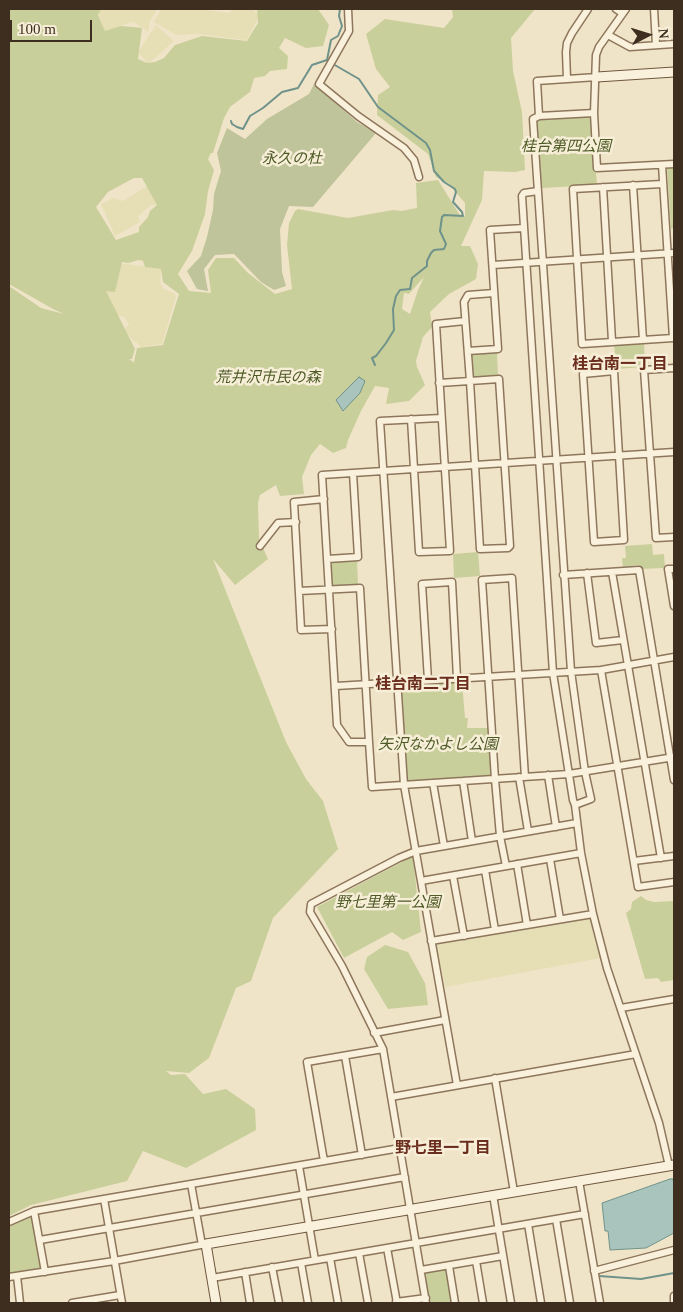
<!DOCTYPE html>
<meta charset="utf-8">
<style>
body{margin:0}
#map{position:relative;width:683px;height:1312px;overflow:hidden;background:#f0e4c8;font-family:"Times New Roman",serif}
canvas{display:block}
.frame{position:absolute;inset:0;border:10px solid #3d2e20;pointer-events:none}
.north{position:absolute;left:623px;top:10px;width:50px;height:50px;-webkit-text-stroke:4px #f7eed8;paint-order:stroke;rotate:85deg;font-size:14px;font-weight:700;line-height:20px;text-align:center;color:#3d2e20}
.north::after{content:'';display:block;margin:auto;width:18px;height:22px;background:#3d2e20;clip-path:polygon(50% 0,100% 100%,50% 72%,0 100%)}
.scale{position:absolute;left:10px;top:20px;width:82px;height:22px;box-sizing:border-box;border:2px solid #3d2e20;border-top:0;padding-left:6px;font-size:15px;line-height:18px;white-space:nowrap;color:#3d2e20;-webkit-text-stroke:4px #f7eed8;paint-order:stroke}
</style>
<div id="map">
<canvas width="683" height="1312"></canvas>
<div class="frame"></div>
<div class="north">N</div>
<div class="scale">100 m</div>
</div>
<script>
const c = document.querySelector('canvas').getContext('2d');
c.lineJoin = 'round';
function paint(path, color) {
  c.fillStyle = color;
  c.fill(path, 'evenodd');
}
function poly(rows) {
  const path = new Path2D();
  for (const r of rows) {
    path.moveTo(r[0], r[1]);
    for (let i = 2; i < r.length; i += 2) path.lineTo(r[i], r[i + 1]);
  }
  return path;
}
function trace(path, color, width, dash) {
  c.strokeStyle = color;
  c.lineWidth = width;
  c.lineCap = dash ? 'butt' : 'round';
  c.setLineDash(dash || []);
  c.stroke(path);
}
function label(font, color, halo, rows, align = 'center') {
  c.font = font + ' "Times New Roman","Noto Sans JP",serif';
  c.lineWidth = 5;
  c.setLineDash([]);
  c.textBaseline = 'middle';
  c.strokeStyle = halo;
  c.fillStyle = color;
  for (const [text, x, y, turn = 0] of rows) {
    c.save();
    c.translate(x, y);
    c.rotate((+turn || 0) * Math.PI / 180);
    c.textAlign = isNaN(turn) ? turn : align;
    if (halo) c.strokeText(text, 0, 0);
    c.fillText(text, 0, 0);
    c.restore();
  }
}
paint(poly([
 [100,9,157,9,150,21,148,32,134,22,128,23,105,32,98,12],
 [161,9,199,9,230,13,231,9,255,9,254,12,260,14,247,40,198,34,177,35,154,22],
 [156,25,174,41,148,64,138,52],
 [147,186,161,198,156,205,151,205,138,216,140,222,115,236,101,204,113,198,123,201],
 [120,263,161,269,160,283,164,289,174,293,176,297,162,344,141,347,136,342,134,342,125,330,129,324,124,317,114,314,106,290],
 [590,917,595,943,601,958,445,987,436,944]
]), '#e6deb5');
paint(poly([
 [9,9,101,9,98,15,105,31,121,26,142,28,138,59,147,63,155,62,164,58,175,45,202,36,247,41,258,23,257,9,318,9,329,25,323,46,306,48,285,38,279,48,288,56,287,69,270,71,265,76,254,78,250,92,230,107,224,118,213,153,211,153,208,159,214,170,208,191,205,214,192,251,178,274,189,291,211,293,208,270,216,258,234,258,248,273,275,294,292,289,287,245,289,223,295,211,298,209,348,218,393,210,401,211,417,208,416,183,438,180,461,217,465,216,465,203,448,183,436,177,428,154,377,115,378,95,390,87,376,69,366,34,385,19,444,28,453,17,452,9,535,9,511,38,513,71,522,112,525,170,515,172,484,171,482,200,461,246,470,246,478,264,476,279,449,294,430,312,432,327,423,337,416,361,417,367,425,385,409,401,386,404,389,388,375,386,361,411,348,440,346,448,333,453,320,444,311,455,302,477,304,494,280,496,276,485,260,495,258,503,259,539,268,559,235,585,213,559,286,742,306,779,323,801,338,849,273,918,251,981,236,988,209,1058,189,1073,166,1071,171,1075,185,1074,203,1094,226,1089,255,1109,256,1130,186,1168,143,1151,127,1181,31,1205,9,1216,9,286,41,308,64,314,53,309,9,284],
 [134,178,142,178,157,205,150,211,148,217,139,227,139,232,116,240,96,207,108,192],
 [139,260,143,261,145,267,161,269,163,282,179,294,163,345,137,348,134,362,136,364,129,359,132,359,135,349,106,291,115,292,122,262,128,263],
 [424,277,418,290,410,314,402,309,404,293,409,294],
 [590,116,592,117,597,185,542,188,537,121,541,120,541,119],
 [667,168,674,168,674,228,671,229],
 [644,342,645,367,616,369,614,344],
 [497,352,498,376,472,378,470,354],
 [652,544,653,555,664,554,665,568,640,569,639,565,623,567,622,558,626,558,625,546],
 [478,552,480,576,454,578,453,554],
 [357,559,358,585,332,587,331,562],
 [462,682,465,718,468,718,467,728,488,728,491,774,489,776,407,781,401,686],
 [413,856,421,932,403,940,392,932,344,958,317,907],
 [641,896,646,900,654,902,674,901,674,980,661,982,658,978,645,979,626,913,631,909,632,902],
 [385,945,408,952,425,983,428,1005,388,1009,364,969,367,957],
 [33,1212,42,1268,9,1273,9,1225],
 [448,1267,454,1303,429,1303,423,1271]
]), '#c9cf9b');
paint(poly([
 [314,84,357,122,376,133,313,207,289,206,280,229,282,272,286,286,274,290,261,282,234,254,215,255,204,269,208,291,197,289,187,271,201,256,207,237,213,210,214,194,221,171,217,153,227,128,245,139,267,119,309,94]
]), '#bfc49a');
const water = poly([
 [359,377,365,381,360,393,343,411,336,400,359,377],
 [670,1179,673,1179,674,1183,674,1233,646,1248,610,1250,608,1231,605,1231,602,1203,670,1179]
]);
paint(water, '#a9c4bc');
trace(water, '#6f938a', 1);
trace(poly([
 [327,60,331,40,338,36,342,26,339,16,340,9],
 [333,64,359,79,378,107,426,143,430,150,434,171,444,182,455,189,456,192,453,202,462,212,463,216,444,215,442,217,440,231,446,244,444,249,434,250,431,253,427,261,427,266,412,278,410,289,400,290,396,296,393,309,394,330,386,343,376,356,372,358,375,365],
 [231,121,232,124,237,127,243,129,250,116,263,108,282,92,298,88,312,65,327,60,329,61],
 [599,1276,641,1279,674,1273]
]), '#6f938a', 2);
const street = poly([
 [348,9,349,31,319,84,358,116,404,148,414,160,419,177],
 [616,9,622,13],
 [626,9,599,47,596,55,594,113,597,168,674,164],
 [654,9,656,45],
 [608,35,630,47,674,44],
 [567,79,566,52,567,43,572,33,588,9],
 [539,116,537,81,597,77],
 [662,165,673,338,582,344,573,189,662,184],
 [633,185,643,340],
 [603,187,612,341],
 [538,191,524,193,522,196,553,673,573,800,575,805,581,853,593,914,607,968,659,1123,669,1166],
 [493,265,674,253],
 [468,351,498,349,490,230,524,228],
 [674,368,644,370,656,538,674,537],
 [614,371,624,540,594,542,583,374,614,371],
 [439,383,470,381,499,379,510,546,508,548,480,549,470,381,464,302,468,295,494,293],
 [441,418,380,421,404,785,457,1085],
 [411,419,419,552,450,551,436,324,465,321],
 [674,452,322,475,337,725,349,742,369,742,372,787,569,774,674,757],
 [324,499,294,502,301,630,332,629],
 [260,546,278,523,296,522],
 [328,559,358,557,353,473],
 [674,569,668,569,674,606],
 [612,572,661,858],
 [587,573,596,643,623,640],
 [563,575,639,570,674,780],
 [299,591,360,588,369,742],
 [601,670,638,887,674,882],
 [428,680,422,584,452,582,457,678],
 [336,686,601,670,674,657],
 [548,775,556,827],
 [519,777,528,831],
 [463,781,472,841],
 [433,783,444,846],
 [575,805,591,799,585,772,571,671,533,119,539,116,594,113],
 [550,859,560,919],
 [634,861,674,856],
 [517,864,527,925],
 [506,866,500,836,495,779,482,580,512,578,525,777],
 [485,870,495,930],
 [453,876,464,936],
 [421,881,581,853],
 [431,941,593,914],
 [621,1008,674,999],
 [374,1033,445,1020],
 [345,1056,362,1155],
 [495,1078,514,1192],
 [391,1097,636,1054],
 [324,1161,307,1062,383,1049],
 [299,1166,315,1260],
 [579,1181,600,1303],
 [191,1184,202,1245],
 [493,1195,511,1303],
 [104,1199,122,1303],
 [34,1211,45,1272],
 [556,1219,570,1303],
 [9,1222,34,1211,400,1148],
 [528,1224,541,1303],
 [40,1240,405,1177],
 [387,1248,397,1303],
 [359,1253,368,1303],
 [330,1258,338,1303],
 [476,1261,483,1303],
 [301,1263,308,1303],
 [449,1266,455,1303],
 [272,1267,279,1303],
 [421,1270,503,1256],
 [594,1271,674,1250],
 [245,1272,250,1303],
 [17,1276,20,1303],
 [9,1277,114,1261,206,1244],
 [212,1278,585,1214],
 [396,1302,426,1298],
 [72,1303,120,1295],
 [426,1303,383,1049,342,966,310,912,311,904,399,858,416,851,577,823],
 [674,1303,674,1296]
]);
const secondary = poly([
 [597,77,674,72],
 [216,1303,206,1244,674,1165]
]);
trace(street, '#8d765c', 9);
trace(secondary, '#6f573f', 11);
trace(street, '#faf1dc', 6);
trace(secondary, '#faf1dc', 9);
label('italic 15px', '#4d5a26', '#f7eed8', [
 ["桂台第四公園",566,147],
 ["永久の杜",292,159],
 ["荒井沢市民の森",268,378],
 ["矢沢なかよし公園",438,745],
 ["野七里第一公園",388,903]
]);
label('bold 16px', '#6b2e1e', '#f7eed8', [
 ["桂台南一丁目",620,365],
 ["桂台南二丁目",423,685],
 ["野七里一丁目",443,1149]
]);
</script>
